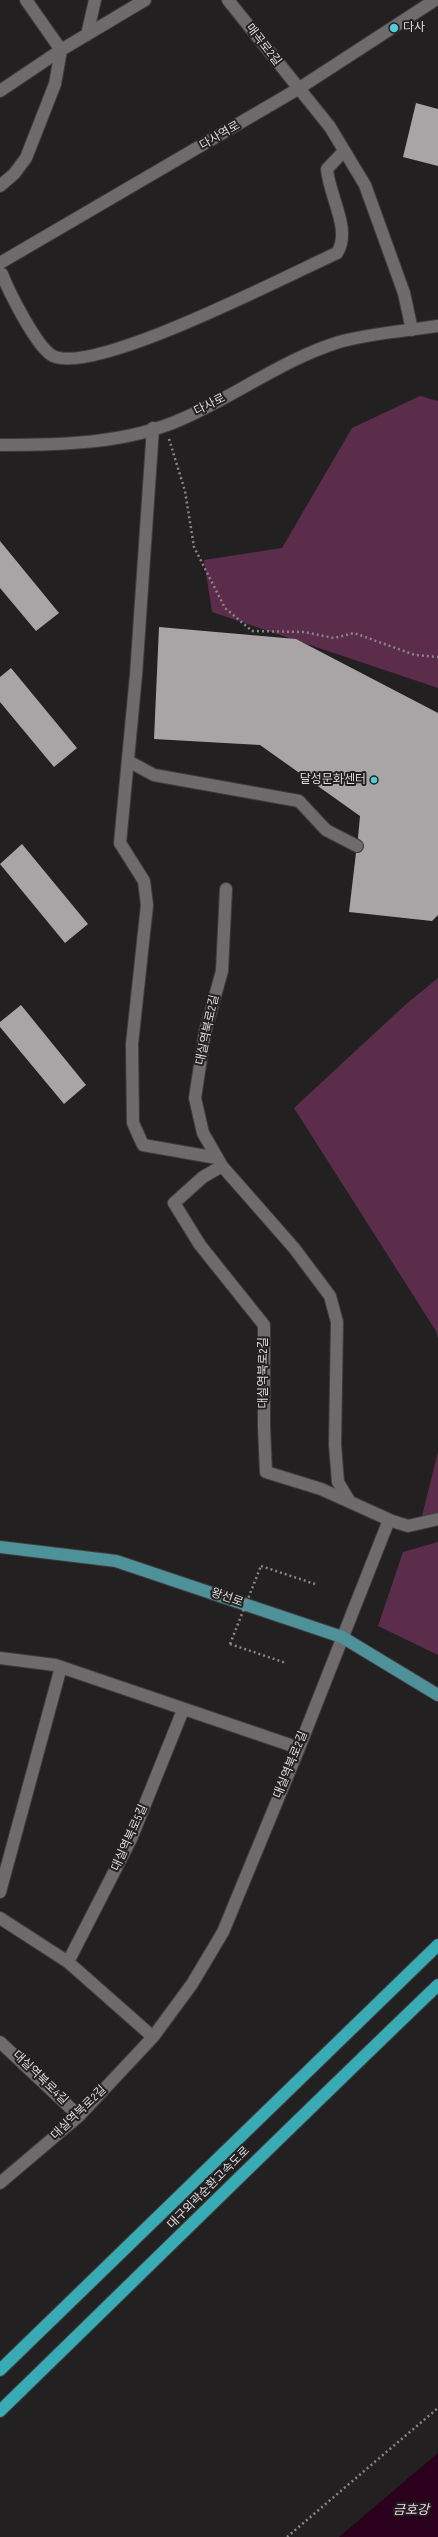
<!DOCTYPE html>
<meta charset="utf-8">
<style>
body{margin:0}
canvas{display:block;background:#232022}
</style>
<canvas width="438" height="2537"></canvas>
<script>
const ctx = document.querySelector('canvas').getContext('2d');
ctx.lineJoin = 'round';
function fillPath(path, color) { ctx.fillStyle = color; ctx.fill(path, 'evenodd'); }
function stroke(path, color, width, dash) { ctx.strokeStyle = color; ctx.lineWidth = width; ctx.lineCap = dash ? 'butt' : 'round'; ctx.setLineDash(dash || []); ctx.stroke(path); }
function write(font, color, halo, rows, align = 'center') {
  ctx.font = font + ' "Sofia Sans Condensed","Noto Sans KR",sans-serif'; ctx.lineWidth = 4; ctx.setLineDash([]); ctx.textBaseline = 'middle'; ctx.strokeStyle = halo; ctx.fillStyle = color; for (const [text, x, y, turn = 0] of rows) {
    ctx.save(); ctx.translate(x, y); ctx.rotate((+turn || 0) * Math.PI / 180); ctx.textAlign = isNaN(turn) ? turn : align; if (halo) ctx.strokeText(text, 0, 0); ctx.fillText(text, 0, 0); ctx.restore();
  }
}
const green = new Path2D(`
 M420,396L438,401V688L212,612L204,560L282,548L352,428Z
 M438,978V1339L436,1331L294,1108L404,1006Z
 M438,1452V1514L421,1520Z
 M438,1542V1655L378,1626L403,1552Z`);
const water = new Path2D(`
 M438,2453V2537H339Z`);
const building = new Path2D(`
 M416,103L438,109V166L403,157Z
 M0,541L59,613L36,631L0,588Z
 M159,627L296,639L438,713V915L432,921L349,912L356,853L361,852L364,846L358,838L360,816L260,745L154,739Z
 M11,668L77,748L54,767L0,702V677Z
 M22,844L88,924L65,943L0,864Z
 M21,1005L86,1085L64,1104L0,1027V1022Z`);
const path = new Path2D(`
 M169,439L185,491L194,547L225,608L252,631L304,632L334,638L354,633L415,655L438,657
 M261,1566L315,1584
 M230,1644L286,1663
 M287,2537L438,2408`);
const minor = new Path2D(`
 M228,0L330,127L365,185L404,293L412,330
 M87,35L95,0
 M0,91L61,50L26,0
 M0,186L14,174L26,158L55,84L61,50L145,0
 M0,263L298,89L435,0
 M2,274C9,292 37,348 53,356C95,376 290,274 337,253C352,230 329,196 327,169L344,151
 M153,428L136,675L120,843L144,881L147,905L132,1044L133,1123L143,1145L217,1158
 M0,445C60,445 126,444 182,419C235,396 284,359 339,342C371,333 406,331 438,326
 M128,761L154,775L299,801L326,830L357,846
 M226,889L222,971L205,1032L195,1098L203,1133L222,1166L294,1248L330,1296L337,1322L335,1445L338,1482L350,1502L392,1521L408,1526L438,1519
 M222,1166L203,1177L174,1203L200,1245L264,1325V1427L266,1472L321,1489L350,1502
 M0,1658L55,1665L299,1748
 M0,1892L61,1667
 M0,1918L68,1962L153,2037
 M68,1962L131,1839L183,1710
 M0,2042L79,2116
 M0,2183L79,2116L153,2037L192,1984L223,1932L299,1748L389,1520`);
const major = new Path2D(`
 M0,1547L116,1561L342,1637L438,1695`);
const highway = new Path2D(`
 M0,2370L438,1945
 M0,2411C146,2269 291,2126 438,1985`);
const pathBridge = new Path2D(`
 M230,1644L261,1566`);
const markers = [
 [394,28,5,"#52ccd6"],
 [374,780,4,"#52ccd6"]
];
const poiNames = [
 ["다사",403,28],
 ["달성문화센터",366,780,"right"]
];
const streetNames = [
 ["매곡로2길",263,45,52],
 ["다사역로",220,136,-30],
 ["다사로",210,405,-27],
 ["대실역북로2길",208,1030,-78],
 ["대실역북로2길",264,1373,-90],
 ["왕선로",227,1598,19],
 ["대실역북로2길",291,1765,-68],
 ["대실역북로5길",130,1838,-66],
 ["대실역북로4길",40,2078,44],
 ["대실역북로2길",79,2113,-44],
 ["대구외곽순환고속도로",209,2188,-45]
];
const waterNames = [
 ["금호강",411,2511]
];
fillPath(green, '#5b2d4a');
fillPath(water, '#2a001d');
fillPath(building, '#a9a5a7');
stroke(minor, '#3f3c3d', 14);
stroke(major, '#3f3c3d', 14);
stroke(highway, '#3f3c3d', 14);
stroke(path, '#888587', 2.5, [2, 3]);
stroke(minor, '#6f6b6d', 12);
stroke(major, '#4f9198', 12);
stroke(highway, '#39abb5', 12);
stroke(pathBridge, '#888587', 2.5, [2, 3]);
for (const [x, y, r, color] of markers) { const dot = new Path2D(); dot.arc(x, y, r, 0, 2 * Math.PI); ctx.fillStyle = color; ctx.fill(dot); stroke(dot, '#232022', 1.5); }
write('12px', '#dedcdd', '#232022', poiNames, 'left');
write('12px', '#dedcdd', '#232022', streetNames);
write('italic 13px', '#fad6ea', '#232022', waterNames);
</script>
